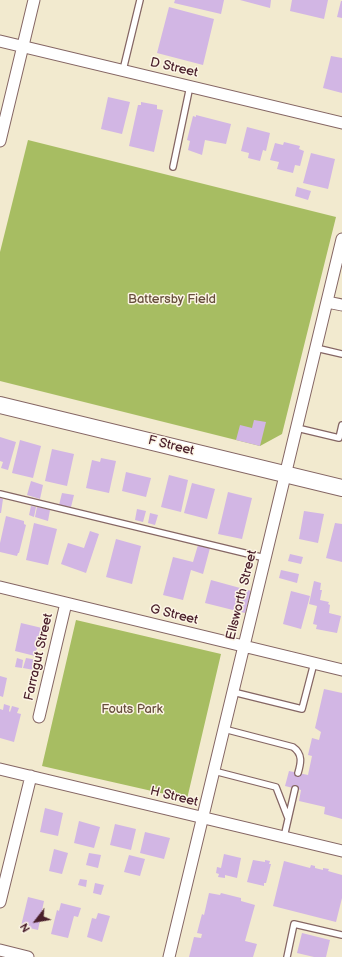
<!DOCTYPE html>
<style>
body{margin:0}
#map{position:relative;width:342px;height:957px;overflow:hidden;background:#f2eacf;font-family:"Balsamiq Sans",sans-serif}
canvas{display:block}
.north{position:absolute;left:16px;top:901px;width:40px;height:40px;-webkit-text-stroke:3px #fcf5e5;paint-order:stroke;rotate:239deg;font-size:11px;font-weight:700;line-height:16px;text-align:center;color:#4a1f2b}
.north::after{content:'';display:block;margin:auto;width:14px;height:18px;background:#4a1f2b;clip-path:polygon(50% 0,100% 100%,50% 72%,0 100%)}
</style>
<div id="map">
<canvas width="342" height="957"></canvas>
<div class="north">N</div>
</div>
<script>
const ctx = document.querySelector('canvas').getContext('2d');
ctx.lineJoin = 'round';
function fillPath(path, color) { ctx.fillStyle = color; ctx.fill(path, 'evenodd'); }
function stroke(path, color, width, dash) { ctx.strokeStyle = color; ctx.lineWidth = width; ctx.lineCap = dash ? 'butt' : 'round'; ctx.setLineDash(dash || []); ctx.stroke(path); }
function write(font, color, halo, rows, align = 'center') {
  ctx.font = font + ' "Balsamiq Sans",sans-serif'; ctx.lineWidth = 3; ctx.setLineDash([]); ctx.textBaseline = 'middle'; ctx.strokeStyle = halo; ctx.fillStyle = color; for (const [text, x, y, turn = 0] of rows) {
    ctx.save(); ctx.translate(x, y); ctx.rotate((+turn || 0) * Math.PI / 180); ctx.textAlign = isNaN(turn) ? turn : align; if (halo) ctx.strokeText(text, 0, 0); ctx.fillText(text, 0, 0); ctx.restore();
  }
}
const green = new Path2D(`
 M28,140L336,217L282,434L260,446L0,381V252Z
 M76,620L221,654L187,799L42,766Z`);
const building = new Path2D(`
 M175,0H224L221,14L174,3Z
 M240,0H271L270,8Z
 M292,0H328L324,19L290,11Z
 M341,1H342V18L337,17Z
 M169,7L214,19L203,65L157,53Z
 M331,56L342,58V93L323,88Z
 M108,97L130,102L122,134L101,129Z
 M141,102L157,105V109L163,110L154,152L129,146L138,105H141Z
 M196,115L231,124L226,144L205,140L202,155L188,150L190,141L187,140L193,116L196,117Z
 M247,127L270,133L266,151L263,150L260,161L248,158L249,153L241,151Z
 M284,142L300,146L299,149L304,151L300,166L295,165L293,173L277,169L279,162L270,160L275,143L283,145Z
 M311,153L335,159L328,189L303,183Z
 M297,187L311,191L308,200L295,196Z
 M254,420L266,422L260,446L236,440L240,425L252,428Z
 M0,437L16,442L8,470L1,468L3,462L0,461Z
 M20,440L41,446L33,478L12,473Z
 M52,449L74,454L67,486L45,481Z
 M101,458L116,461L109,493L86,488L92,460L100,462Z
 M126,472L151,478L146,497L122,491Z
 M169,475L188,480L181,512L161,507Z
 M31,481L43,485L40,499L27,495Z
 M192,483L215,489L207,519L184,513Z
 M228,492L252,498L242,539L218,534Z
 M62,493L74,495L71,507L59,505Z
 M0,498L3,499L1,513H0Z
 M31,506L36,507L34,517L29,515Z
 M37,507L50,510L48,521L35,517Z
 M137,509L146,511L143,522L135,520Z
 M304,511L324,514L318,543L299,539Z
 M150,513L158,515L155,525L148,523Z
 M6,516L24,521V524L26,525L19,553H18L17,556L0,552V543Z
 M34,523L57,529L48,565L26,560Z
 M335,523L342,524V562L326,558Z
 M90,531L99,534L86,573L61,564L68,543L84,548Z
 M116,539L141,546L132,584L106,577Z
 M198,545L210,548L203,574L191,570L183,600L163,595L173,557L193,562Z
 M290,554L303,557L301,564L288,561Z
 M281,570L299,574L297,583L279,578Z
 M211,580L251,591L245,613L205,603Z
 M314,581L321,583L320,590H322L320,600L329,602L328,604L330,605L329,613L341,616L337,633L316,629L317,625L313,624L317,606L309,604Z
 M291,591L310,596L301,629L283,624Z
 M21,623L42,628L35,656L15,651Z
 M17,658L23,660L22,668L15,667Z
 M26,658L37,660L34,670L23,668Z
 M0,676L7,678L3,697L0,696Z
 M324,689L342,693V819L324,814L325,807L299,801L301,790L285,786L289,771L308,775L312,756L308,755L312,738L319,740L321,732L315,728Z
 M4,704L10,706L9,711L10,712L12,706L19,708L17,713L21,714L14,742L0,738V709L3,710Z
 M45,808L63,813L58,836L40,832Z
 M79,821L100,827L94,848L74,843Z
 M115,824L136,829L131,850L110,845Z
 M145,832L170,838L164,859L140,853Z
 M54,849L68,853L62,874L49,871Z
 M89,853L101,855L98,868L86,865Z
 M224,854L241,858L237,878L225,875V878L218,877L219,874L216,873L217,867L221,868Z
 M129,855L145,859L140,876L124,872Z
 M253,860L265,862V860L270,861L269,864H271L266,883H264V886L247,882Z
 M284,861L310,868L311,865L315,866V868L323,870V868L329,869L328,871L342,875V898L336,922L273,906Z
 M80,879L87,880L86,887L78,885Z
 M95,883L104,885L101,895L93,893Z
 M209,893L220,895L221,893L241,898V901L255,905L245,941L257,944L253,957H189L194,937L201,938L202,934L197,933L202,914L204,915Z
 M28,897L44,901L38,930L21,926Z
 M61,903L81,908L78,917L74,916L68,938L51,934L57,910L59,911Z
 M98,913L110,916L102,942L87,937L92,918L96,919Z
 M302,933L330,940L326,957H314L297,953Z`);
const lane = new Path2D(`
 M123,70L140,0
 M173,167L190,86
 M316,348L342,354
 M297,428L339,438L342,425
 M0,494L265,558
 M233,692L302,709L314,663
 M224,729L293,747C303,754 301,763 298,773
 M214,771L276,787L288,818
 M284,837L295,789
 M287,957L294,924L342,935`);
const street = new Path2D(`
 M0,41L342,123
 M0,141L34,0
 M327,302L342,305
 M0,587L342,670
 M39,717L66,603
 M0,769L342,851
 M0,902L31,776
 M0,950L28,957
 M169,957L342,239`);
const secondary = new Path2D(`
 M0,405L342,488`);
const streetNames = [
 ["D Street",174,68,13],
 ["F Street",171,446,14],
 ["Ellsworth Street",242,595,-76],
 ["G Street",174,615,14],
 ["Farragut Street",39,657,-77],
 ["H Street",174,797,14]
];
const parkNames = [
 ["Battersby Field",172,300],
 ["Fouts Park",132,710]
];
fillPath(green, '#a7bd62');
fillPath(building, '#d2b6e4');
stroke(lane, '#856664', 8);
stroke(street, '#856664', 13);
stroke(secondary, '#856664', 18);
stroke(lane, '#fff', 5.5);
stroke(street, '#fff', 11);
stroke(secondary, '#fff', 16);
write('13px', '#4a1f2b', '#fcf5e5', streetNames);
write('13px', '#664e3c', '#fcf5e5', parkNames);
</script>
